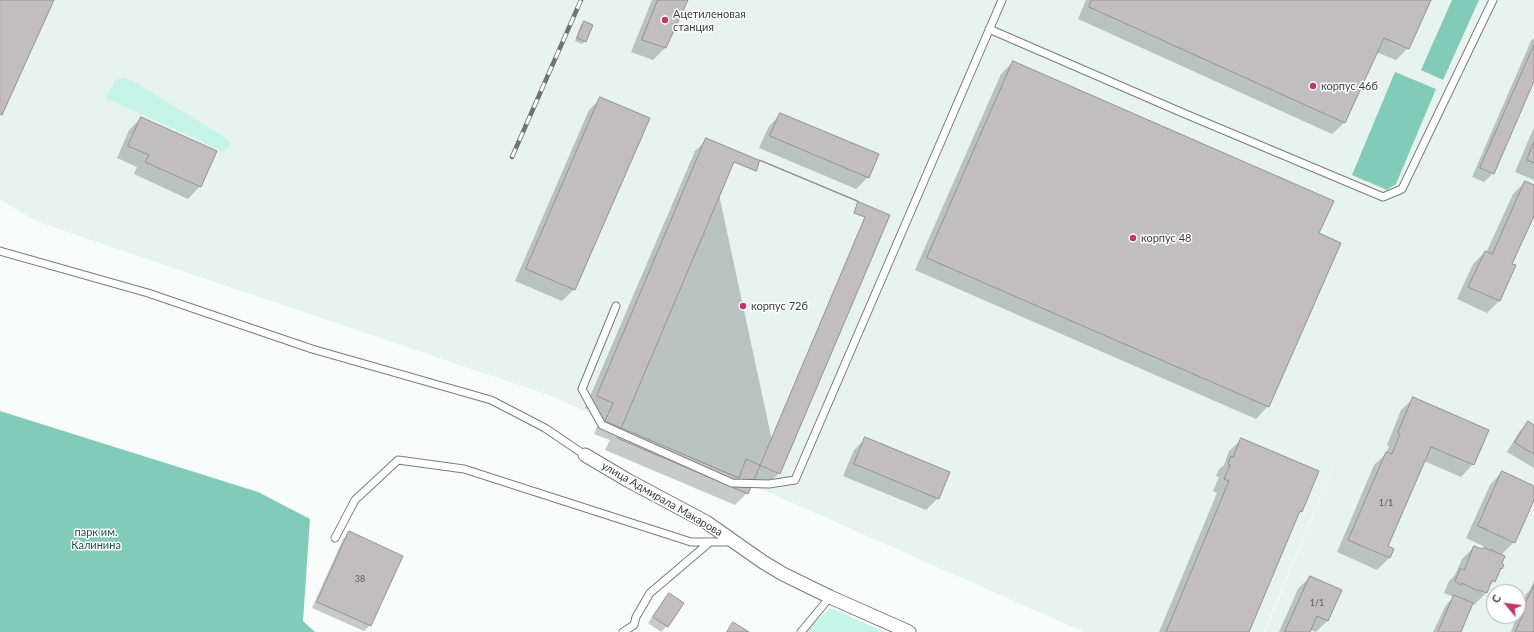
<!DOCTYPE html>
<meta charset="utf-8">
<style>
body{margin:0}
#map{position:relative;width:1534px;height:632px;overflow:hidden;background:#f8fdfb;font-family:Lato,sans-serif}
canvas{display:block}
.north{position:absolute;left:1486px;top:584px;width:40px;height:40px;box-sizing:border-box;background:#fff;border:1px solid #b0b1b1;border-radius:50%;rotate:299deg;font-size:11px;font-weight:700;line-height:16px;text-align:center;color:#3a3c3b}
.north::after{content:'';display:block;margin:auto;width:14px;height:18px;background:#c2366c;clip-path:polygon(50% 0,100% 100%,50% 72%,0 100%)}
</style>
<div id="map">
<canvas width="1534" height="632"></canvas>
<div class="north">С</div>
</div>
<script>
const ctx = document.querySelector('canvas').getContext('2d');
ctx.lineJoin = 'round';
function fillPath(path, color) { ctx.fillStyle = color; ctx.fill(path, 'evenodd'); }
function stroke(path, color, width, dash) { ctx.strokeStyle = color; ctx.lineWidth = width; ctx.lineCap = dash ? 'butt' : 'round'; ctx.setLineDash(dash || []); ctx.stroke(path); }
function write(font, color, halo, rows, align = 'center') {
  ctx.font = font + ' Lato,sans-serif'; ctx.lineWidth = 3; ctx.setLineDash([]); ctx.textBaseline = 'middle'; ctx.strokeStyle = halo; ctx.fillStyle = color; for (const [text, x, y, turn = 0] of rows) {
    ctx.save(); ctx.translate(x, y); ctx.rotate((+turn || 0) * Math.PI / 180); ctx.textAlign = isNaN(turn) ? turn : align; if (halo) ctx.strokeText(text, 0, 0); ctx.fillText(text, 0, 0); ctx.restore();
  }
}
const built = new Path2D(`
 M0,0H1534V632H1265L1351,423L1264,632H1084L551,396L38,222L0,200ZM1494,592H1518V616H1494Z`);
const green = new Path2D(`
 M124,78L133,81L226,138L230,143L228,149L224,152L106,98L115,80Z
 M829,609H834L885,632H805Z`);
const forest = new Path2D(`
 M1452,0H1479L1443,80L1421,70Z
 M1395,72L1436,89L1396,184L1387,190L1352,175Z
 M0,411L258,492L310,519L303,621L315,632H0Z`);
const shadow = new Path2D(`
 M652,0H687L665,48L653,60L631,52Z
 M1086,0H1430L1408,48L1396,60L1376,52L1345,122L1332,134L1078,19Z
 M584,23L585,41L582,44L575,41L581,25Z
 M1534,38V79L1493,173L1484,182L1472,177L1531,41Z
 M1013,62L1268,406L1256,419L915,270L1001,74Z
 M601,98L574,289L562,301L515,281L589,110Z
 M781,114L868,177L856,189L759,148L769,126Z
 M141,118L200,186L188,199L134,174L137,167L117,158L129,130Z
 M1534,127V180L1515,172Z
 M707,139L779,473L767,485L753,479L747,493L735,505L605,450L610,440L594,434L602,415L585,408L695,151Z
 M1525,182L1534,186V213L1511,264L1515,266L1499,301L1487,313L1457,299L1473,264L1485,252L1486,253L1513,194Z
 M1414,398L1488,430L1473,464L1461,477L1424,461L1387,546L1389,558L1377,570L1337,552L1374,465L1386,454L1389,446L1387,445L1401,410Z
 M1528,423L1534,426V468L1507,452L1519,432Z
 M866,438L938,498L926,510L843,476L854,450Z
 M1242,439L1301,511L1297,515L1248,632H1159L1217,493L1213,491L1219,477L1216,476L1219,469L1224,465L1229,451Z
 M1502,472L1534,487V497L1514,542L1501,555V568L1494,581L1488,587L1486,593L1474,605L1472,604L1459,632H1433L1446,605L1454,597L1444,593L1449,581L1455,575L1462,559L1474,547L1482,550L1485,547L1466,538L1490,485Z
 M349,533L370,625L364,631L312,608L343,539Z
 M1310,577L1327,621L1316,632L1310,630L1309,632H1279L1298,589Z
 M1534,581V632H1511L1515,621H1514L1516,616H1518V611L1526,594L1530,590Z
 M669,595L667,626L661,632L648,623L663,601Z`);
const building = new Path2D(`
 M0,0H54L2,115L0,114Z
 M658,0H688L666,48L642,40Z
 M1092,0H1431L1409,49L1384,38L1345,123L1089,7Z
 M584,21L593,25L586,42L577,38Z
 M1534,45V81L1494,174L1480,168Z
 M1013,61L1334,201L1319,233L1341,243L1269,407L927,258Z
 M600,97L650,118L575,290L526,269Z
 M780,113L879,154L869,178L770,136Z
 M141,117L217,151L201,187L145,162L149,155L128,146Z
 M706,138L890,215L780,474L746,459L739,478L605,421L613,403L597,396Z
 M1534,142V163L1527,160Z
 M760,160L858,201L854,213L865,217L748,494L617,438L734,162L756,171Z
 M1525,181L1534,185V216L1512,264L1516,265L1500,301L1468,287L1485,251L1492,254Z
 M1413,397L1489,430L1474,465L1431,447L1388,546L1394,549L1390,558L1348,540L1386,452L1392,454L1400,434L1398,433Z
 M1528,421L1534,425V454L1515,443Z
 M865,437L950,472L939,499L854,464Z
 M1241,438L1319,471L1302,512L1300,511L1249,632H1166L1229,481L1224,479L1230,465L1228,464L1231,456L1233,457Z
 M1502,471L1534,486V500L1515,543L1478,526Z
 M349,531L403,556L371,626L317,602Z
 M1474,546L1482,549L1484,547L1491,551L1492,549L1493,551L1505,556L1502,563L1504,565L1502,569L1501,568L1495,582L1492,580L1487,593L1479,590L1478,591L1462,583L1461,585L1455,581L1460,569L1459,568L1464,570Z
 M1310,576L1342,590L1328,621L1317,616L1310,632H1285Z
 M1534,585V632H1515L1524,612L1522,611Z
 M669,593L684,603L668,627L653,617Z
 M1454,595L1473,603L1461,632H1438Z
 M733,622L749,632H727Z`);
const lane = new Path2D(`
 M989,29L1183,113L1383,197L1402,189L1493,0
 M0,251L148,293L312,349L491,400L545,428L585,455
 M616,306L582,389L602,425L732,483L769,484L795,480L1002,0
 M335,538L355,500L398,460L464,469L691,542H732
 M623,632L634,625L636,617L650,593L710,542
 M801,632L830,597`);
const street = new Path2D(`
 M585,455L629,481L706,522L763,562L783,574L830,597L909,632`);
const rail = new Path2D(`
 M512,157L581,0`);
const markers = [
 [665,20,4,"#c2366c"],
 [1313,86,4,"#c2366c"],
 [1133,238,4,"#c2366c"],
 [743,306,4,"#c2366c"]
];
const numberNames = [
 ["1/1",1386,503],
 ["38",360,579],
 ["1/1",1317,603]
];
const poiNames = [
 ["Ацетиленовая",673,14],
 ["станция",673,27],
 ["корпус 46б",1321,86],
 ["корпус 48",1141,238],
 ["корпус 72б",751,306]
];
const streetNames = [
 ["улица Адмирала Макарова",662,499,30]
];
const parkNames = [
 ["парк им.",96,532],
 ["Калинина",96,545]
];
fillPath(built, '#e6f3ee');
fillPath(green, '#c6f5e7');
fillPath(forest, '#82cbb8');
fillPath(shadow, '#0003');
fillPath(building, '#c2bdbe');
stroke(building, '#979293', 1);
stroke(lane, '#787c7b', 9);
stroke(street, '#787c7b', 15);
stroke(lane, '#fff', 7);
stroke(street, '#fff', 13);
stroke(rail, '#707372', 4.5);
stroke(rail, '#fff', 3, [9]);
for (const [x, y, r, color] of markers) { const dot = new Path2D(); dot.arc(x, y, r, 0, 2 * Math.PI); ctx.fillStyle = color; ctx.fill(dot); stroke(dot, '#fff', 1.5); }
write('9px', '#5c5c5c', null, numberNames);
write('11px', '#3a3c3b', '#fff', poiNames, 'left');
write('11px', '#3a3c3b', '#fff', streetNames);
write('11px', '#195649', '#fff', parkNames);
</script>
